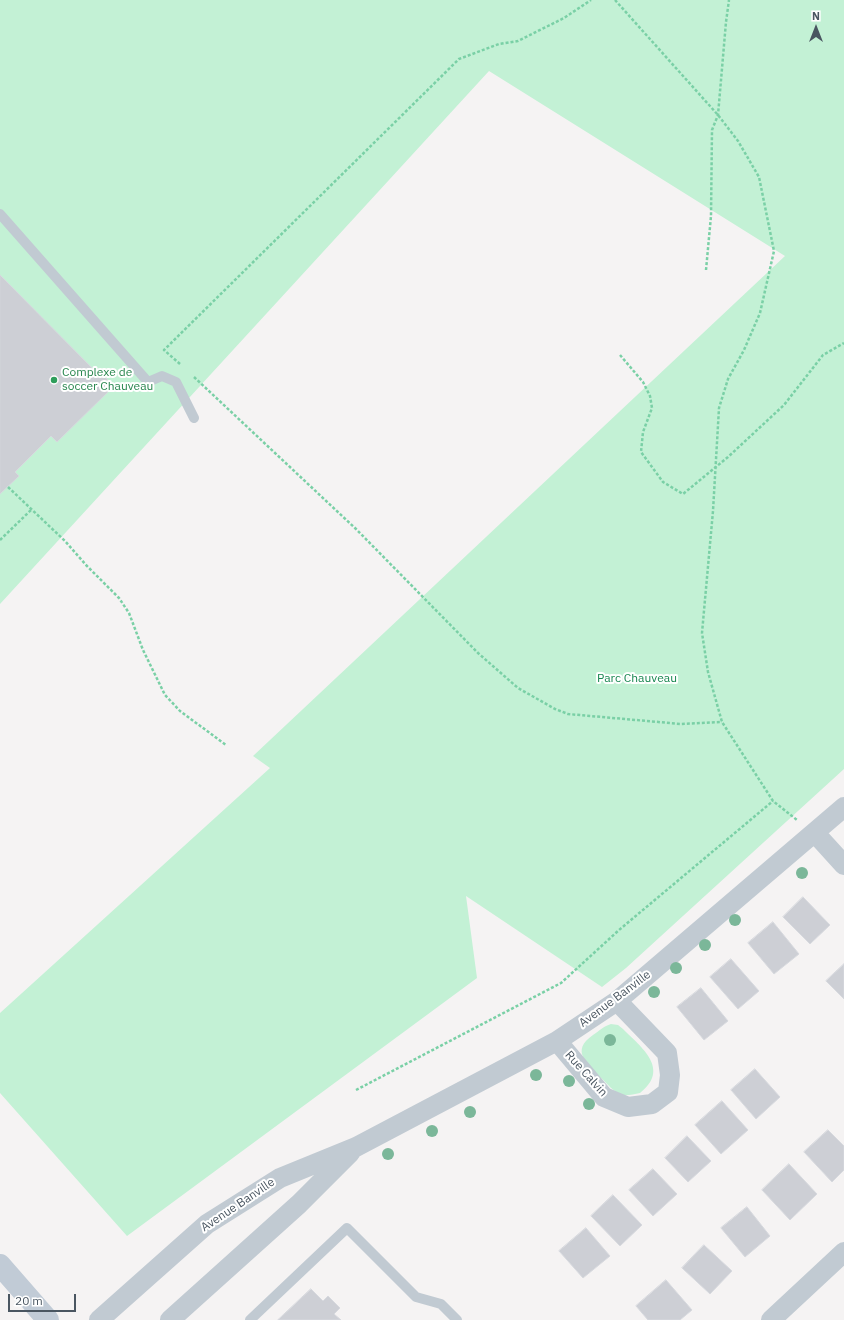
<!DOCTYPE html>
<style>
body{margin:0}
#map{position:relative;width:844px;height:1320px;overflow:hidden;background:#f5f3f3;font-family:"IBM Plex Sans",sans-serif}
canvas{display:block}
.north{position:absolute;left:796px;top:8px;width:40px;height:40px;-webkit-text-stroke:3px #fff;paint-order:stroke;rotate:0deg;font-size:11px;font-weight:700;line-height:16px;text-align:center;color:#4a5661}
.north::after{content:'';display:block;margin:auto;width:14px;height:18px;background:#4a5661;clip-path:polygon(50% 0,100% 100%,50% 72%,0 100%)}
.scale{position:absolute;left:8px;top:1294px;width:68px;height:18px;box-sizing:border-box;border:2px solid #4a5661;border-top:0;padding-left:5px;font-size:12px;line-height:14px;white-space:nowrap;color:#4a5661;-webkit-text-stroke:3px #fff;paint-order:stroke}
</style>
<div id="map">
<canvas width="844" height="1320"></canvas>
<div class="north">N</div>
<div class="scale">20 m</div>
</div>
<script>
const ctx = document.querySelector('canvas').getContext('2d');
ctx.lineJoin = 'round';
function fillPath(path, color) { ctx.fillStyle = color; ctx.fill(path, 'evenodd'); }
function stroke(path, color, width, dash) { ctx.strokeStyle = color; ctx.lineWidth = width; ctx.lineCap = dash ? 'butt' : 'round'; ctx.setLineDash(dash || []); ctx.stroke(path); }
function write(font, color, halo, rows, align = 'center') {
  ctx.font = font + ' "IBM Plex Sans",sans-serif'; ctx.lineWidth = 4; ctx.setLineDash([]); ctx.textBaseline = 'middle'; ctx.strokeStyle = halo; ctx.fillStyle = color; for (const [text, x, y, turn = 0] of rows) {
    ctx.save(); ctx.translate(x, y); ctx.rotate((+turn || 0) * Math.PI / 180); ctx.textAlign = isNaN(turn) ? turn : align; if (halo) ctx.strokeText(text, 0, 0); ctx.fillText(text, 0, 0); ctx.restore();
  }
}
const green = new Path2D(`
 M0,0H844V769L626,968L602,987L466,896L477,978L127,1236L0,1093V1013L270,768L253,756L785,256L489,71L0,604Z
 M611,1024L618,1025L623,1029C641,1047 671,1069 640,1093C634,1094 628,1096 622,1095C613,1092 607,1083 600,1077C587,1063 570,1051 593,1035C599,1031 604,1026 611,1024Z`);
const building = new Path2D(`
 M0,275L97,373L99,371L114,386L57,442L51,436L15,472L19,476L0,494Z
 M803,897L830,925L810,944L783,917Z
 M773,922L799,954L774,974L748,943Z
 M731,959L759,991L738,1009L710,977Z
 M844,964V999L826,981Z
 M701,988L728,1021L704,1040L677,1007Z
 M755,1069L780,1097L756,1119L731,1090Z
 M722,1101L748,1130L721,1154L695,1125Z
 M828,1130L844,1146V1170L832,1182L804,1152Z
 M687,1136L711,1161L688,1182L665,1158Z
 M789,1164L817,1194L790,1220L762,1190Z
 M653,1169L677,1194L653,1216L629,1190Z
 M613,1195L642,1225L620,1246L591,1216Z
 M747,1207L770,1236L745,1257L721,1228Z
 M586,1228L610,1256L583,1278L559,1251Z
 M704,1245L732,1271L710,1294L682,1268Z
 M666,1280L692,1310L680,1320H648L636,1306Z
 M311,1289L323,1301L328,1296L340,1308L334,1314L341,1320H278Z`);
const path = new Path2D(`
 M615,0L718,115L738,141L759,177L774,251L760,313L744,350L728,379L719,408L713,511L702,633L708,672L722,722L773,801L797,820
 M706,270L711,216L712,130L718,115L726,22L729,0
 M620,355L643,382L650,396L652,408L643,432L641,452L663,482L683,494L728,457L784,405L823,355L844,343
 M180,364L164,350L459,59L499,44L518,41L564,18L591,0
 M194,377L356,529L478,653L518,688L555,709L568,714L681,724L722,722
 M8,487L65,541L86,565L119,598L129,613L143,650L165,695L180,711L226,745
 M0,540L31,510
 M356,1090L561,983L619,930L773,801`);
const service = new Path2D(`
 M0,214L148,382L162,376L176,382L194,418
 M250,1320L347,1228L416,1297L441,1304L457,1320`);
const minor = new Path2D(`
 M815,833L844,865
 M557,1041L604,1097L628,1107L652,1104L668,1092L670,1075L667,1053L617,1001
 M99,1320L207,1224L280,1178L356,1147L557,1041L617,1001L844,807
 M170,1320L299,1204L350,1153
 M771,1320L844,1252`);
const secondary = new Path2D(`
 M0,1265L48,1320`);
const trees = [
 [802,873],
 [735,920],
 [705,945],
 [676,968],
 [654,992],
 [610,1040],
 [536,1075],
 [569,1081],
 [589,1104],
 [470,1112],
 [432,1131],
 [388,1154]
];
const markers = [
 [54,380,4,"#2e9e5b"]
];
const leisureNames = [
 ["Complexe de",62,373],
 ["soccer Chauveau",62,387]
];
const parkNames = [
 ["Parc Chauveau",637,679]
];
const streetNames = [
 ["Avenue Banville",615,999,-37],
 ["Rue Calvin",586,1074,48],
 ["Avenue Banville",238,1205,-34]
];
fillPath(green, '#c3f1d5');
fillPath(building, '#cdcfd5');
stroke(building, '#d7d9de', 1);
stroke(path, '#7ad0a6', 2.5, [3, 2]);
stroke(service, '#c1cad2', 10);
stroke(minor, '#c1cad2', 20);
stroke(secondary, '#c1cbd6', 22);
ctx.fillStyle = '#7bb799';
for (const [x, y] of trees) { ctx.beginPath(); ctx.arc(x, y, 6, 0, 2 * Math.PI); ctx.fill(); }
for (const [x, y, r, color] of markers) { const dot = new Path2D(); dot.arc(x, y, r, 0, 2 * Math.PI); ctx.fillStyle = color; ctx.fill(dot); stroke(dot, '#fff', 1.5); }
write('12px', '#27864d', '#fff', leisureNames, 'left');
write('12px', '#17864f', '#fff', parkNames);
write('12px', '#4a5661', '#fff', streetNames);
</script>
